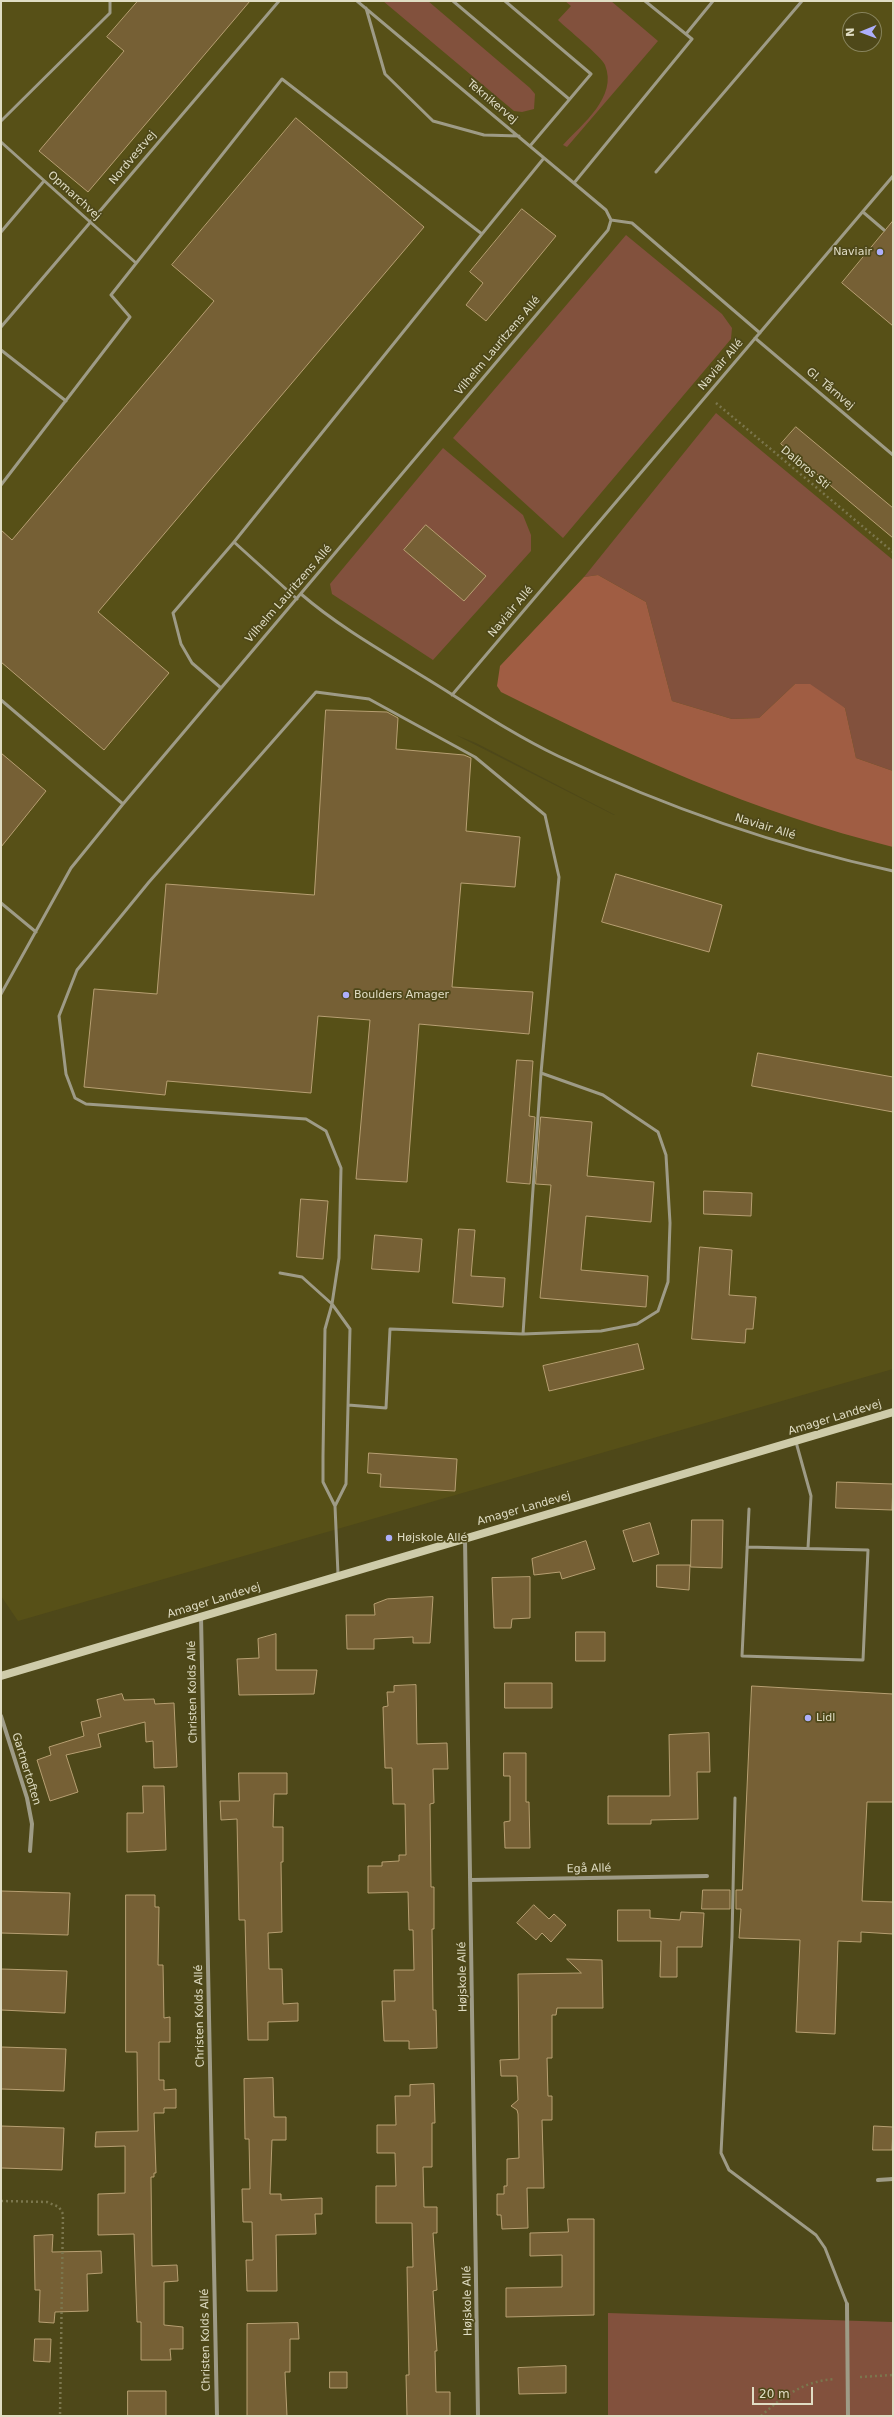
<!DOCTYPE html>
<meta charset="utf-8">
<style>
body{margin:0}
#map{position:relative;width:894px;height:2417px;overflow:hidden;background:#4e4819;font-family:"DejaVu Sans",sans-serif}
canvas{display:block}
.frame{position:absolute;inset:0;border:2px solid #e0ddc4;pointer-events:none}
.north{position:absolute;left:842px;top:12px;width:40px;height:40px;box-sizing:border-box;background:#4e4819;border:1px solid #88845d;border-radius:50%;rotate:269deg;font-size:11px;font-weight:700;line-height:16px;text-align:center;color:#e0ddc4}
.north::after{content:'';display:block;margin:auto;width:14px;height:18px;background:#adaffb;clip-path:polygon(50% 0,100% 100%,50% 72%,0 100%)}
.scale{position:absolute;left:752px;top:2387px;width:61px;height:18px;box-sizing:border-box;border:2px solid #e0ddc4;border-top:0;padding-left:5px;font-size:12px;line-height:14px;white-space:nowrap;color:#e0ddc4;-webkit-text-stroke:3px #4e4819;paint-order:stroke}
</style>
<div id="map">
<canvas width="894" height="2417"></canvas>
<div class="frame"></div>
<div class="north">N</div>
<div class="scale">20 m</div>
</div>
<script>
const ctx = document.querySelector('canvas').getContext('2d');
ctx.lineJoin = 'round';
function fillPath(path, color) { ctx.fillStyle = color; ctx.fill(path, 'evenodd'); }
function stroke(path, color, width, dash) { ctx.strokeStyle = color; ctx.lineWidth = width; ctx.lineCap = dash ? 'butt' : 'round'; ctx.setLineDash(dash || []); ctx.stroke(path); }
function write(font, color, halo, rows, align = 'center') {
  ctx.font = font + ' "DejaVu Sans",sans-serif'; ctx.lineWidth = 3.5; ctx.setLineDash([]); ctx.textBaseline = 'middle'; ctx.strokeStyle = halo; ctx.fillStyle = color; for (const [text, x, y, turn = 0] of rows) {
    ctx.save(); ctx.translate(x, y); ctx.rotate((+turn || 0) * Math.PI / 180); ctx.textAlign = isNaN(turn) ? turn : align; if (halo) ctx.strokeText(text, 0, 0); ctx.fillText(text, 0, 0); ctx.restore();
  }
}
const built = new Path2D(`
 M1,1H893V1369L18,1621L1,1596ZM850,20H874V44H850ZM456,735L476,743L615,815H614Z`);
const green = new Path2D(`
 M383,1H428L530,88L535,94L534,109L522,112L514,111Z
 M565,1H611L658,41L567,147L563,145C582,124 618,97 605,65C602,57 566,28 558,20L571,6Z
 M626,235L722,314L732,328L731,339L563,538L453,438Z
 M716,413L893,560V771L856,758L845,708L795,684L759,718L732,719L672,701L646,602L598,575L584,577Z
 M443,448L523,515L531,535V551L433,660L332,594L330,584Z
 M608,2313L893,2322V2416H608Z`);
const forest = new Path2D(`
 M598,575L646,602L672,701L732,719L759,718L795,684H810L845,708L856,758L893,771V847C756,813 627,755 501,692L497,686L500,666L584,577Z`);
const building = new Path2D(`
 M138,1H250L88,192L39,151L124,51L107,37Z
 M296,118L424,227L98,612L169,673L104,750L1,662V530L12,540L214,301L172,265Z
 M522,209L556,236L486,321L466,305L483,283L470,272Z
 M893,221V326L842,283Z
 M796,427L893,508V538L781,444Z
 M426,525L486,576L464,601L404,550Z
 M326,710L387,712L398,718L396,749L464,755L471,758L466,831L520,837L515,887L461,883L452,987L533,992L529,1034L419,1024L407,1182L356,1179L370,1020L318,1016L311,1093L167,1081L165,1095L84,1087L94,989L157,994L166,884L314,895Z
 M1,753L46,791L1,847Z
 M616,874L722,905L709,952L602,922Z
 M758,1053L893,1077V1112L752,1086Z
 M517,1060L533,1061L529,1116L535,1117L530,1184L507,1182Z
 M541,1117L592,1122L587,1176L654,1182L651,1222L586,1216L581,1270L648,1276L646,1307L540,1298L551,1185L536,1184Z
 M704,1191L752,1193L751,1216L704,1214Z
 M301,1199L328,1201L323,1259L297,1257Z
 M459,1229L475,1230L471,1276L505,1278L503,1307L453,1303Z
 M375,1235L422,1239L419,1272L372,1269Z
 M700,1247L732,1250L729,1295L756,1297L753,1329H746L745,1343L692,1339Z
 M638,1344L644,1369L549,1391L543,1366Z
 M369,1453L457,1459L455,1491L380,1487L381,1474L368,1473Z
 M837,1482L893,1484L892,1510L836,1508Z
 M692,1520H723L722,1568L691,1567Z
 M650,1523L659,1554L633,1562L623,1531Z
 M586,1541L595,1569L562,1579L560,1572L534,1575L532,1559Z
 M657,1565H690L689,1590L657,1587Z
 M530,1577V1618L512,1619L511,1628H494L492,1578Z
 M433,1597L430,1643H413V1637L374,1639V1649H347L346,1615H375L374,1604L387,1599Z
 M576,1632H605V1661H576Z
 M276,1634V1670H317L314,1694L239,1695L237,1659L259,1658L258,1639Z
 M505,1683H552V1708H505Z
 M416,1685L417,1744L447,1743L448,1769H433L434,1803L430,1804L431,1887H434V1929H432L433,2010H436L437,2048L409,2049V2041H384L382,2001H395L394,1970H414L413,1930H409L408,1892L368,1893V1866H382V1862L399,1861V1855H406L405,1804H393L392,1768H385L383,1707L388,1706L387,1692H394V1686Z
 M752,1686L893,1694V1802H867L862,1901L893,1902V1934L861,1932V1942L838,1941L835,2034L796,2032L800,1940L739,1938L741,1909H736V1890H742Z
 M122,1694L124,1700L154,1699L155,1704L174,1703L177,1767L154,1768L153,1741L146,1742L145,1722L98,1734L101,1747L66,1755L78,1792L50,1801L37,1760L51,1755L49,1747L84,1736L81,1722L101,1717L97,1700Z
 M709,1733L710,1772H697L698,1819L651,1820V1824H608V1796H670L669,1735Z
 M504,1753H526V1802H529L530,1848H505L504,1822L510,1821V1776H504Z
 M239,1773H287V1794H274L273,1827H283V1862H281L282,1932L268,1933L269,1969H282L283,2004L298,2003V2021L268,2022V2040H248L245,1920H239L237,1819L221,1820L220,1801H239Z
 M143,1786H164L166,1850L127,1852V1813H143Z
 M703,1890H730V1909H702Z
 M1,1891L70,1893L68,1935L1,1933Z
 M126,1895H155V1907H159L158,1965H163L164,2018L170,2017V2042H159V2080H164V2090L176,2089V2108H164V2113H154L156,2173H154V2177H151L152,2266L177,2265L178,2281L164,2282V2325L183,2327V2349H170L171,2360H141V2322H137L134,2234L98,2235V2194L125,2193V2146L95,2147L96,2132L138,2131L137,2052H126Z
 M534,1905L549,1919L554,1914L566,1925L551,1942L542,1933L536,1940L517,1923Z
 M618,1910H650V1918L680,1920L681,1912L704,1913L702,1947H677V1977H660L661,1941H618Z
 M567,1959L602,1960L603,2008H557L556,2015H552V2058H547L548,2096H552V2120H542L544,2188H527L528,2228L502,2229L501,2215H497V2194H504V2186H507V2159L519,2158L518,2114L517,2110L511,2106L518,2100L517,2076H501L500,2060L519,2059L518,1974L581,1973Z
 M1,1969L67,1971L65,2013L1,2010Z
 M1,2047L66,2049L64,2091L1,2089Z
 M273,2078L274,2117H286V2140H272L270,2194H281V2200L322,2198V2214H315L316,2234L276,2235L277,2291H247L246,2260H253L252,2222H243L242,2189H250L249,2139H245L244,2079Z
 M434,2084L435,2123H432V2167H423L424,2207H437V2233H433L437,2290L433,2291L437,2351H435L436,2392H450V2416H407L406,2375H409L407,2267H413L412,2223H376V2186H396L395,2153H377V2125H396L395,2096H410V2085Z
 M1,2126L64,2128L62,2170L1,2168Z
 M874,2126L893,2127L892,2150H873Z
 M568,2219H594V2315L506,2317V2288L562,2287V2255L530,2256V2233L568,2232Z
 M53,2235L52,2252L101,2251L102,2273L87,2274L88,2311L55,2312L54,2323L39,2322L40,2290H35L34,2236Z
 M298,2323L299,2339H290V2372H285L287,2416H247V2324Z
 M35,2339H51L50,2362L34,2361Z
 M566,2366V2393L519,2394L518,2368Z
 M330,2372H347V2388H330Z
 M128,2391H166V2416H128Z`);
const path = new Path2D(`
 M716,403L893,552
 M1,2201L47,2202L59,2207L63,2214L60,2416
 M860,2377L893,2375
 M761,2416C783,2396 804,2381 835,2379`);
const lane = new Path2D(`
 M357,1L606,210L611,220
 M453,1L569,99
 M505,1L591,74L530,146
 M366,8L385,74L433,121L484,135L519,136
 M686,34L713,1
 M1,121L110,13V1
 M1,142L136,263
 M656,172L802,1
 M574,183L692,39L645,1
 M863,212L884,230
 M611,220L632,223L760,333
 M1,232L44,181
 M482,234L544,158
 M1,327L279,1
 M755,338L893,455
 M1,350L66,401
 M1,485L130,317L111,295L282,79L482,234L234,542L297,599
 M301,594C338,626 382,651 424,677C468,704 512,734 558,756C665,807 778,846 893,871
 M221,688L192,663L181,644L173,613L234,542
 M452,695L893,176
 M1,700L123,804
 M1,903L36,932
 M1,994L71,868L123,804L608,230L611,220
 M280,1273L302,1277L332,1304L350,1329L346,1484L335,1506L323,1482V1456L325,1329L332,1304L339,1258L341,1168L326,1131L306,1119L86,1104L75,1098L66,1074L59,1016L77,970L149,882L316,692L369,699L475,757L545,815L559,877L541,1073L523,1334L601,1331L637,1324L658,1311L668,1282L670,1223L666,1155L658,1132L603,1095L541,1073
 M348,1405L386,1408L390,1329L523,1334
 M796,1442L811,1496L808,1548
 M335,1506L338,1574
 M747,1547L868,1550L863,1660L742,1656L749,1509
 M735,1798L732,1937L721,2153L729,2170L816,2235L825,2248L847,2304`);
const street = new Path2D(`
 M465,1538L478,2416
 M201,1617L217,2416
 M1,1716L27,1798L32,1824L30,1851
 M471,1880L707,1876
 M878,2180L893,2179
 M847,2304L848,2416`);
const secondary = new Path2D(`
 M1,1676L893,1412`);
const markers = [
 [880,252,4,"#adaffb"],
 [346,995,4,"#adaffb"],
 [389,1538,4,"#adaffb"],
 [808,1718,4,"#adaffb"]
];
const streetNames = [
 ["Teknikervej",492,102,40],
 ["Nordvestvej",133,158,-50],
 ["Opmarchvej",74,196,42],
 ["Vilhelm Lauritzens Allé",498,346,-50],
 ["Naviair Allé",721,365,-50],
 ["Gl. Tårnvej",830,389,40],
 ["Dalbros Sti",805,468,40],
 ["Vilhelm Lauritzens Allé",289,594,-49],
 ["Naviair Allé",511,612,-50],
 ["Naviair Allé",765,827,17],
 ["Amager Landevej",835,1418,-17],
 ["Amager Landevej",524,1509,-16],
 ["Amager Landevej",214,1601,-17],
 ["Christen Kolds Allé",193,1692,-91],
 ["Gartnertoften",26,1769,73],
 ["Egå Allé",589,1869,-1],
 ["Højskole Allé",463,1977,-91],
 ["Christen Kolds Allé",200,2016,-91],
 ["Højskole Allé",468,2301,-91],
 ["Christen Kolds Allé",206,2340,-91]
];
const poiNames = [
 ["Naviair",872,252,"right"],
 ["Boulders Amager",354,995],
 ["Højskole Allé",397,1538],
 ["Lidl",816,1718]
];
fillPath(built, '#575017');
fillPath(green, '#82513d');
fillPath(forest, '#a05d43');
fillPath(building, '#766035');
stroke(building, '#b79f72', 1);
stroke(path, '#7b764d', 2.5, [2, 3]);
stroke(lane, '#9e9b86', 3);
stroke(street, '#9e9b86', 4);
stroke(secondary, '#cecba9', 8);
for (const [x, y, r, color] of markers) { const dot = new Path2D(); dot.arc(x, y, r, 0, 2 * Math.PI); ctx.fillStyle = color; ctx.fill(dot); stroke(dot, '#4e4819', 1.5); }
write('11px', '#e0ddc4', '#4e4819', streetNames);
write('11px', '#e0ddc4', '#4e4819', poiNames, 'left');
</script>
